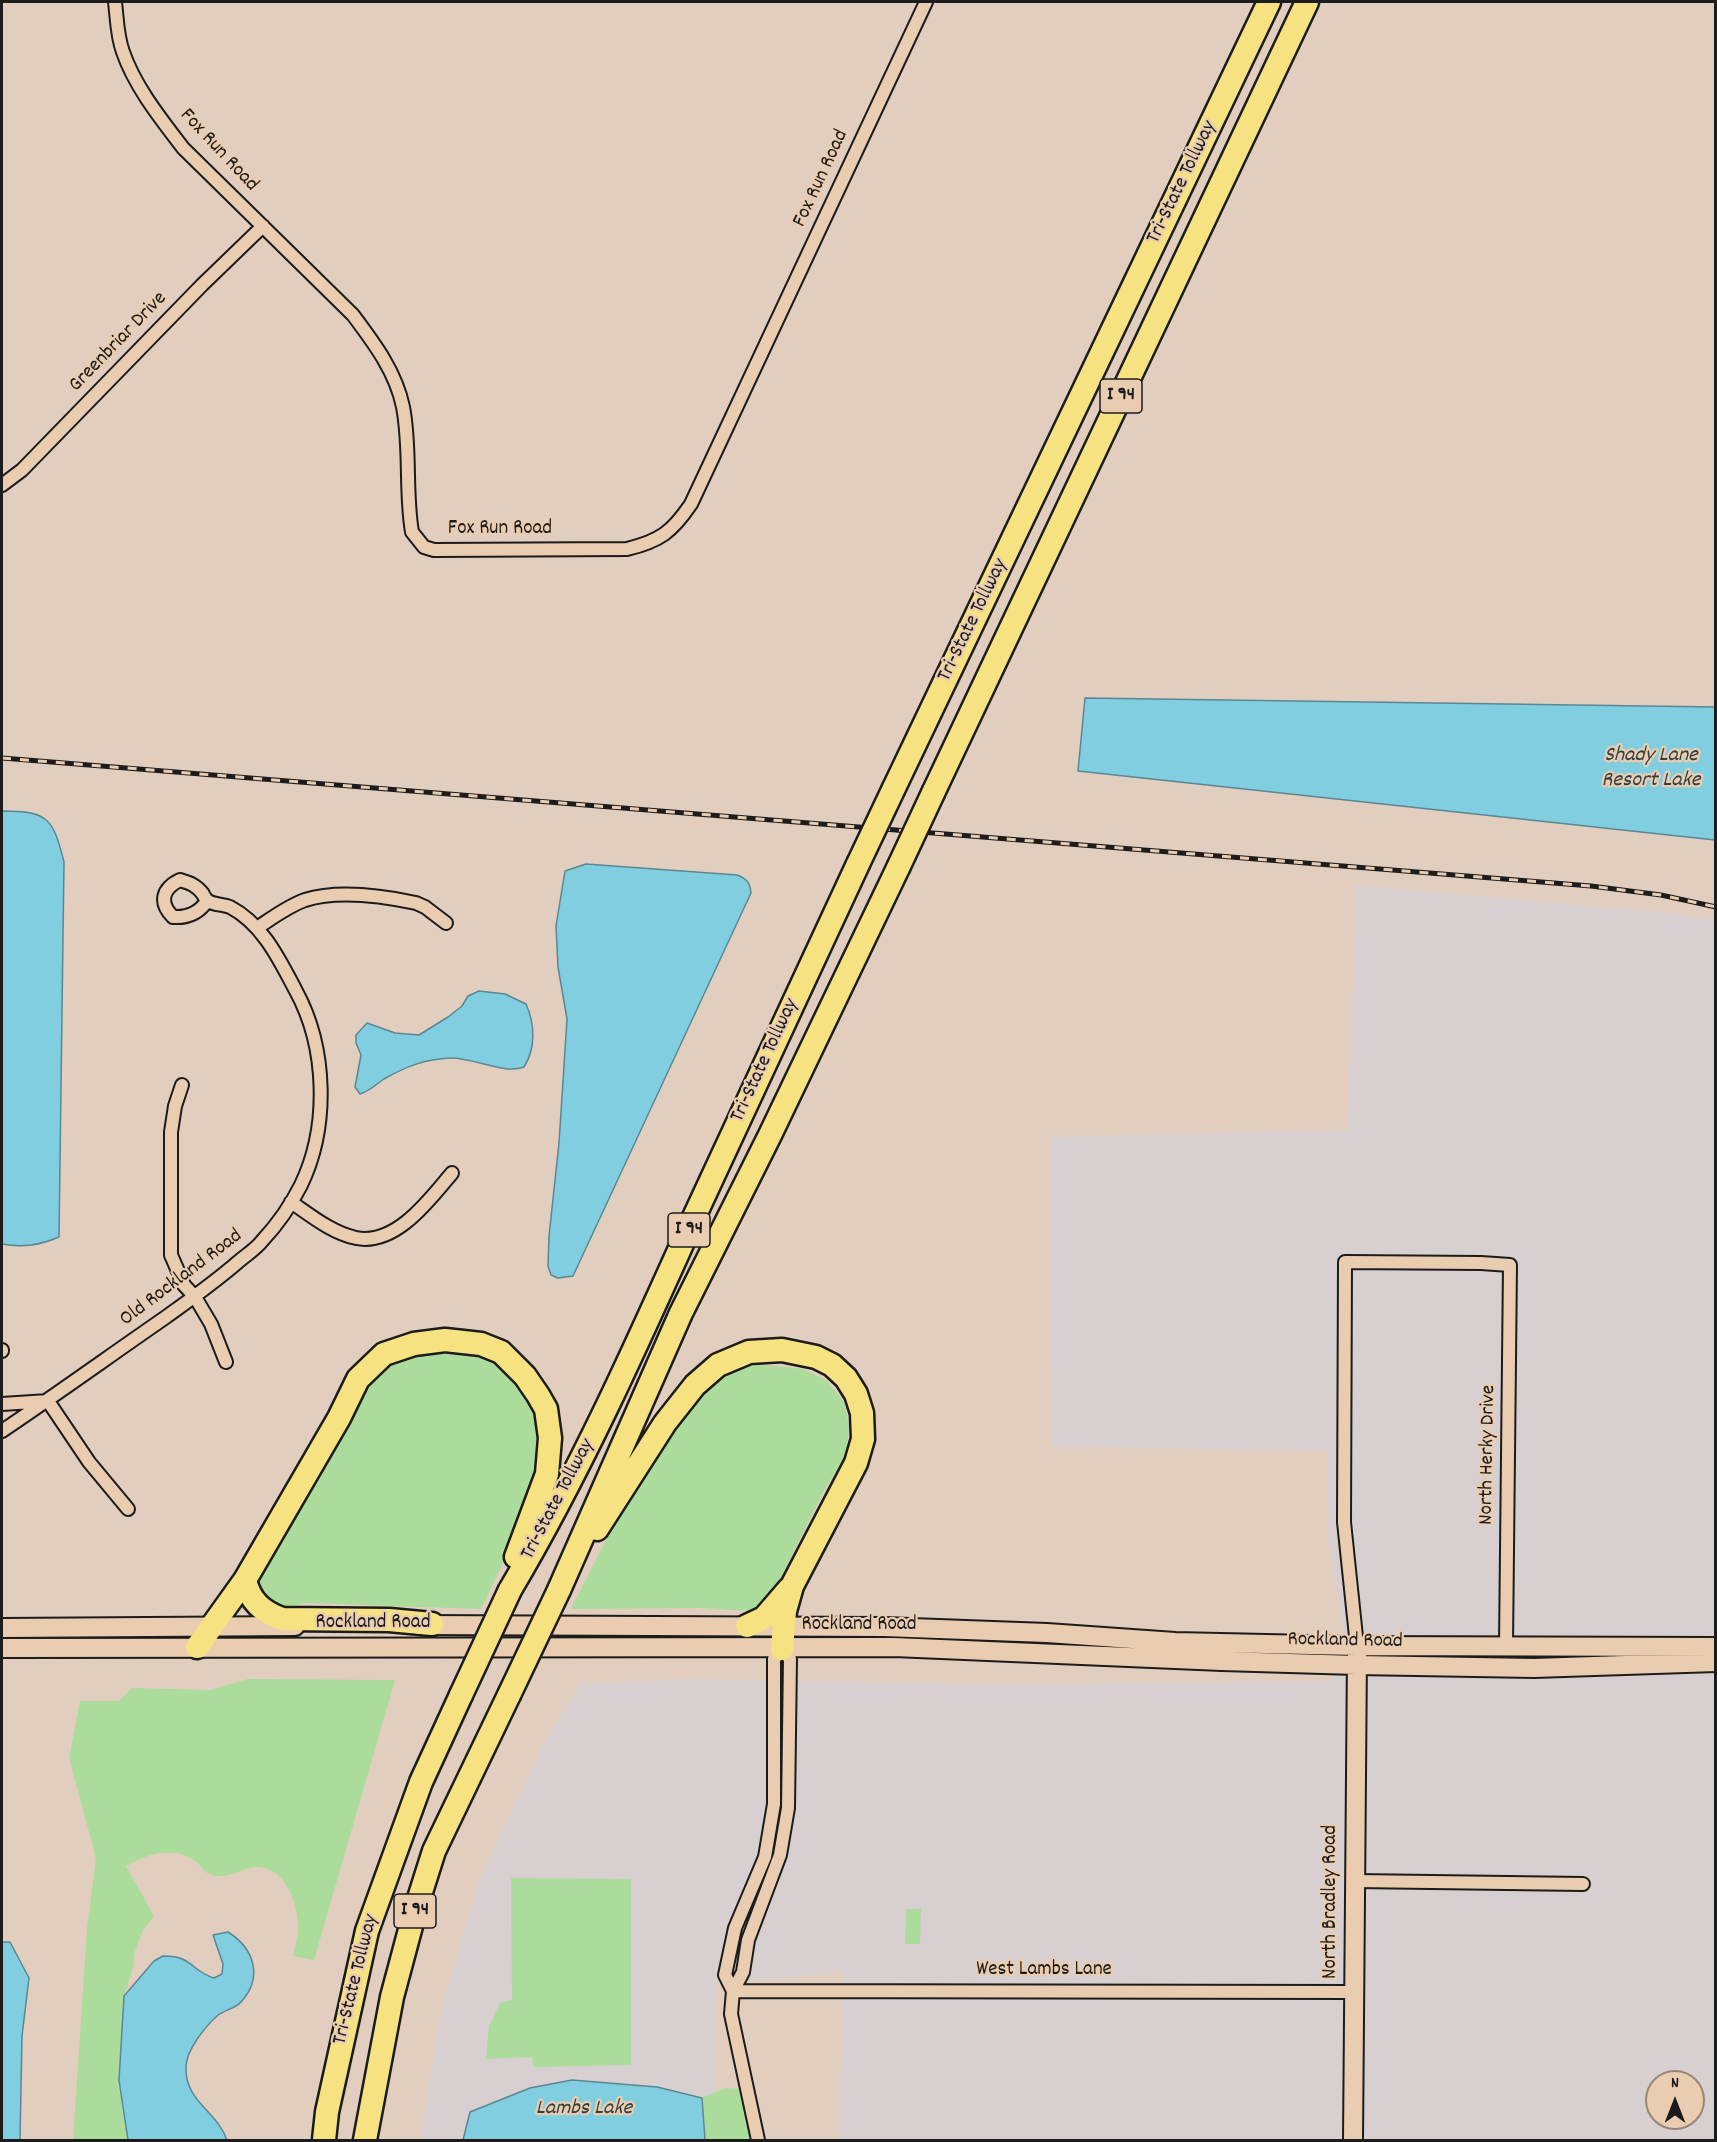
<!DOCTYPE html>
<style>
body{margin:0}
#map{position:relative;width:1717px;height:2142px;overflow:hidden;background:#e1cebf;font-family:Dekko,sans-serif}
canvas{display:block}
.frame{position:absolute;inset:0;border:3px solid #1c1c1c;pointer-events:none}
.north{position:absolute;left:1645px;top:2070px;width:60px;height:60px;box-sizing:border-box;background:#eacdb1;border:2px solid #988675;border-radius:50%;rotate:0deg;font-size:16px;font-weight:700;line-height:24px;text-align:center;color:#1c1c1c}
.north::after{content:'';display:block;margin:auto;width:21px;height:27px;background:#1c1c1c;clip-path:polygon(50% 0,100% 100%,50% 72%,0 100%)}
</style>
<div id="map">
<canvas width="1717" height="2142"></canvas>
<div class="frame"></div>
<div class="north">N</div>
</div>
<script>
const ctx = document.querySelector('canvas').getContext('2d');
ctx.lineJoin = 'round';
function fillPath(path, color) { ctx.fillStyle = color; ctx.fill(path, 'evenodd'); }
function stroke(path, color, width, dash) { ctx.strokeStyle = color; ctx.lineWidth = width; ctx.lineCap = dash ? 'butt' : 'round'; ctx.setLineDash(dash || []); ctx.stroke(path); }
function write(font, color, halo, rows, align = 'center') {
  ctx.font = font + ' Dekko,sans-serif'; ctx.lineWidth = 4.5; ctx.setLineDash([]); ctx.textBaseline = 'middle'; ctx.strokeStyle = halo; ctx.fillStyle = color; for (const [text, x, y, turn = 0] of rows) {
    ctx.save(); ctx.translate(x, y); ctx.rotate((+turn || 0) * Math.PI / 180); ctx.textAlign = isNaN(turn) ? turn : align; if (halo) ctx.strokeText(text, 0, 0); ctx.fillText(text, 0, 0); ctx.restore();
  }
}
const built = new Path2D(`
 M1356,885L1688,915L1715,920V2140H839L843,1972L764,1980L718,1979L716,1998V2091L702,2098L657,2087L615,2083L530,2088L471,2112L463,2140H420L442,2006L479,1881L543,1745L580,1684L684,1679L996,1684L1331,1681L1344,1631L1327,1537L1328,1451L1051,1446L1049,1137L1348,1130ZM1657,2082H1693V2118H1657Z`);
const green = new Path2D(`
 M426,1345L503,1354L534,1396L545,1448L522,1523L481,1609L304,1603L289,1608H277L257,1590L255,1563L385,1357Z
 M748,1363L803,1369L826,1380L845,1403L849,1428L846,1455L822,1494L771,1598L763,1609L753,1611L699,1608L571,1609L627,1498L705,1383Z
 M248,1679L395,1680L314,1960L293,1956C295,1946 299,1934 298,1924C297,1901 284,1866 256,1867C241,1868 227,1880 212,1875C205,1874 201,1865 195,1861C174,1845 146,1854 126,1866L154,1916L143,1930L135,1951L133,1968L124,1996L119,2080L128,2140H73L87,1929L96,1858L69,1758L80,1701H119L132,1688L210,1690Z
 M511,1878L631,1879V2065L533,2067L532,2057L486,2059L489,2026L500,2003L512,2000Z
 M906,1909H921L920,1944H905Z
 M725,2088L741,2089L755,2140H705L702,2098Z`);
const water = new Path2D(`
 M1085,698L1715,707V840L1078,771Z
 M2,811C48,811 53,818 64,862L59,1237C40,1245 23,1248 2,1244Z
 M586,864L737,875C747,879 750,882 751,893L573,1276L558,1278L551,1275L548,1266L549,1236L559,1143L567,1019L558,967L556,926L565,871Z
 M479,991L505,994L526,1004C535,1024 536,1048 524,1067C504,1075 473,1057 450,1058C425,1059 405,1067 384,1079C375,1085 370,1091 360,1094L355,1087L361,1055L356,1043V1035L367,1023L395,1033L419,1035L448,1017L462,1006L468,996Z
 M228,1932C255,1949 263,1978 241,2002C235,2009 224,2010 217,2016C205,2027 187,2049 186,2066C184,2101 217,2111 227,2140H128L119,2080L124,1996L154,1961L163,1956C194,1956 190,1971 214,1978L222,1974L223,1964L213,1935Z
 M2,1942H10L29,1978L22,2036L20,2140H2Z
 M572,2080L657,2087L702,2098L705,2140H463L470,2112L530,2088Z`);
const street = new Path2D(`
 M115,2C117,18 117,36 123,52C135,87 161,119 183,148L353,315C374,343 396,372 403,407C411,448 405,491 412,532L424,547L434,550L627,549C660,541 672,532 691,504L926,2
 M2,485L22,470L202,285L263,226
 M257,928C272,918 288,906 305,900C337,890 383,896 416,903L425,907L446,923
 M182,1085L175,1106L171,1132V1255L184,1285L195,1297L211,1324L226,1362
 M291,1202C310,1215 332,1233 356,1238C396,1246 430,1199 452,1173
 M2,1350V1351
 M2,1404L48,1401L89,1462L128,1509
 M2,1431C57,1394 111,1355 166,1317C191,1299 215,1282 238,1262C246,1255 256,1249 262,1241C277,1225 291,1205 301,1185C329,1127 327,1048 296,991C280,961 263,924 230,907C223,904 214,905 208,901C207,901 203,895 203,894C196,885 190,883 180,880C163,888 158,902 173,917C188,918 199,913 207,901
 M1357,1646L1344,1522L1345,1262L1481,1263L1510,1265L1506,1645
 M782,1649L790,1659L788,1808L780,1855L748,1940L743,1972L733,1991L725,1975L735,1928L765,1857L774,1804V1659Z
 M1355,1881L1583,1884
 M758,2140L731,2014L733,1991L1354,1992`);
const secondary = new Path2D(`
 M419,1625L884,1627L1047,1633L1175,1642L1357,1646L1716,1647
 M2,1628L295,1626
 M2,1648L894,1647L1222,1661L1356,1665L1534,1668L1716,1662
 M1353,2140L1357,1654`);
const highway = new Path2D(`
 M894,788L1269,2
 M934,791L1307,2
 M597,1529L665,1423L695,1385L718,1365L749,1352L782,1350L816,1357L832,1365L846,1378L856,1394L862,1413L863,1439L856,1463L792,1586L785,1611L782,1649
 M245,1580C250,1601 262,1612 282,1619L389,1620L432,1624
 M510,1590C581,1470 638,1342 695,1215C749,1098 803,981 858,864
 M559,1590L681,1313L770,1135L898,868
 M747,1626L764,1618L789,1589
 M197,1647L245,1580L339,1418L358,1379L384,1354L414,1344L445,1340L481,1344L501,1352L525,1376L538,1395L546,1409L550,1438L547,1474L516,1557
 M324,2140L327,2112L367,1931L421,1782L461,1695
 M365,2140L392,1997L415,1911L434,1851L509,1695`);
const rail = new Path2D(`
 M2,758L1591,886L1661,895L1716,907`);
const highwayBridge = new Path2D(`
 M858,864L894,788
 M898,868L934,791
 M461,1695L510,1590
 M509,1695L559,1590`);
const shields = [
 [1121,396,42],
 [689,1230,42],
 [415,1911,42]
];
const shieldNames = [
 ["I 94",1121,396],
 ["I 94",689,1230],
 ["I 94",415,1911]
];
const streetNames = [
 ["Fox Run Road",218,151,47],
 ["Fox Run Road",822,179,-65],
 ["Tri-State Tollway",1183,183,-64],
 ["Greenbriar Drive",119,343,-46],
 ["Fox Run Road",500,530],
 ["Tri-State Tollway",974,621,-64],
 ["Tri-State Tollway",766,1061,-65],
 ["Old Rockland Road",182,1279,-37],
 ["North Herky Drive",1489,1455,-89],
 ["Tri-State Tollway",559,1500,-62],
 ["Rockland Road",373,1624],
 ["Rockland Road",859,1626],
 ["Rockland Road",1345,1642,1],
 ["North Bradley Road",1332,1902,-90],
 ["West Lambs Lane",1044,1971],
 ["Tri-State Tollway",357,1980,-76]
];
const waterNames = [
 ["Shady Lane",1651,757],
 ["Resort Lake",1651,782],
 ["Lambs Lake",584,2110]
];
fillPath(built, '#d7cfd0');
fillPath(green, '#acdc9c');
fillPath(water, '#82cee1');
stroke(water, '#598792', 1.5);
stroke(street, '#1c1c1c', 16);
stroke(secondary, '#1c1c1c', 22);
stroke(highway, '#1c1c1c', 27);
stroke(street, '#eacdb1', 12);
stroke(secondary, '#eacdb1', 18);
stroke(highway, '#f6e281', 22);
stroke(rail, '#1c1c1c', 5);
stroke(rail, '#eacdb1', 3, [9]);
stroke(highwayBridge, '#1c1c1c', 27, []);
stroke(highwayBridge, '#f6e281', 22);
for (const [x, y, w] of shields) { const box = new Path2D(); box.roundRect(x - w / 2, y - 17, w, 34, 4.5); ctx.fillStyle = '#eacdb1'; ctx.fill(box); stroke(box, '#1c1c1c', 1.5); }
write('bold 20px', '#1c1c1c', null, shieldNames);
write('21px', '#1c1c1c', '#eacdb1', streetNames);
write('italic 22px', '#304043', '#eacdb1', waterNames);
</script>
